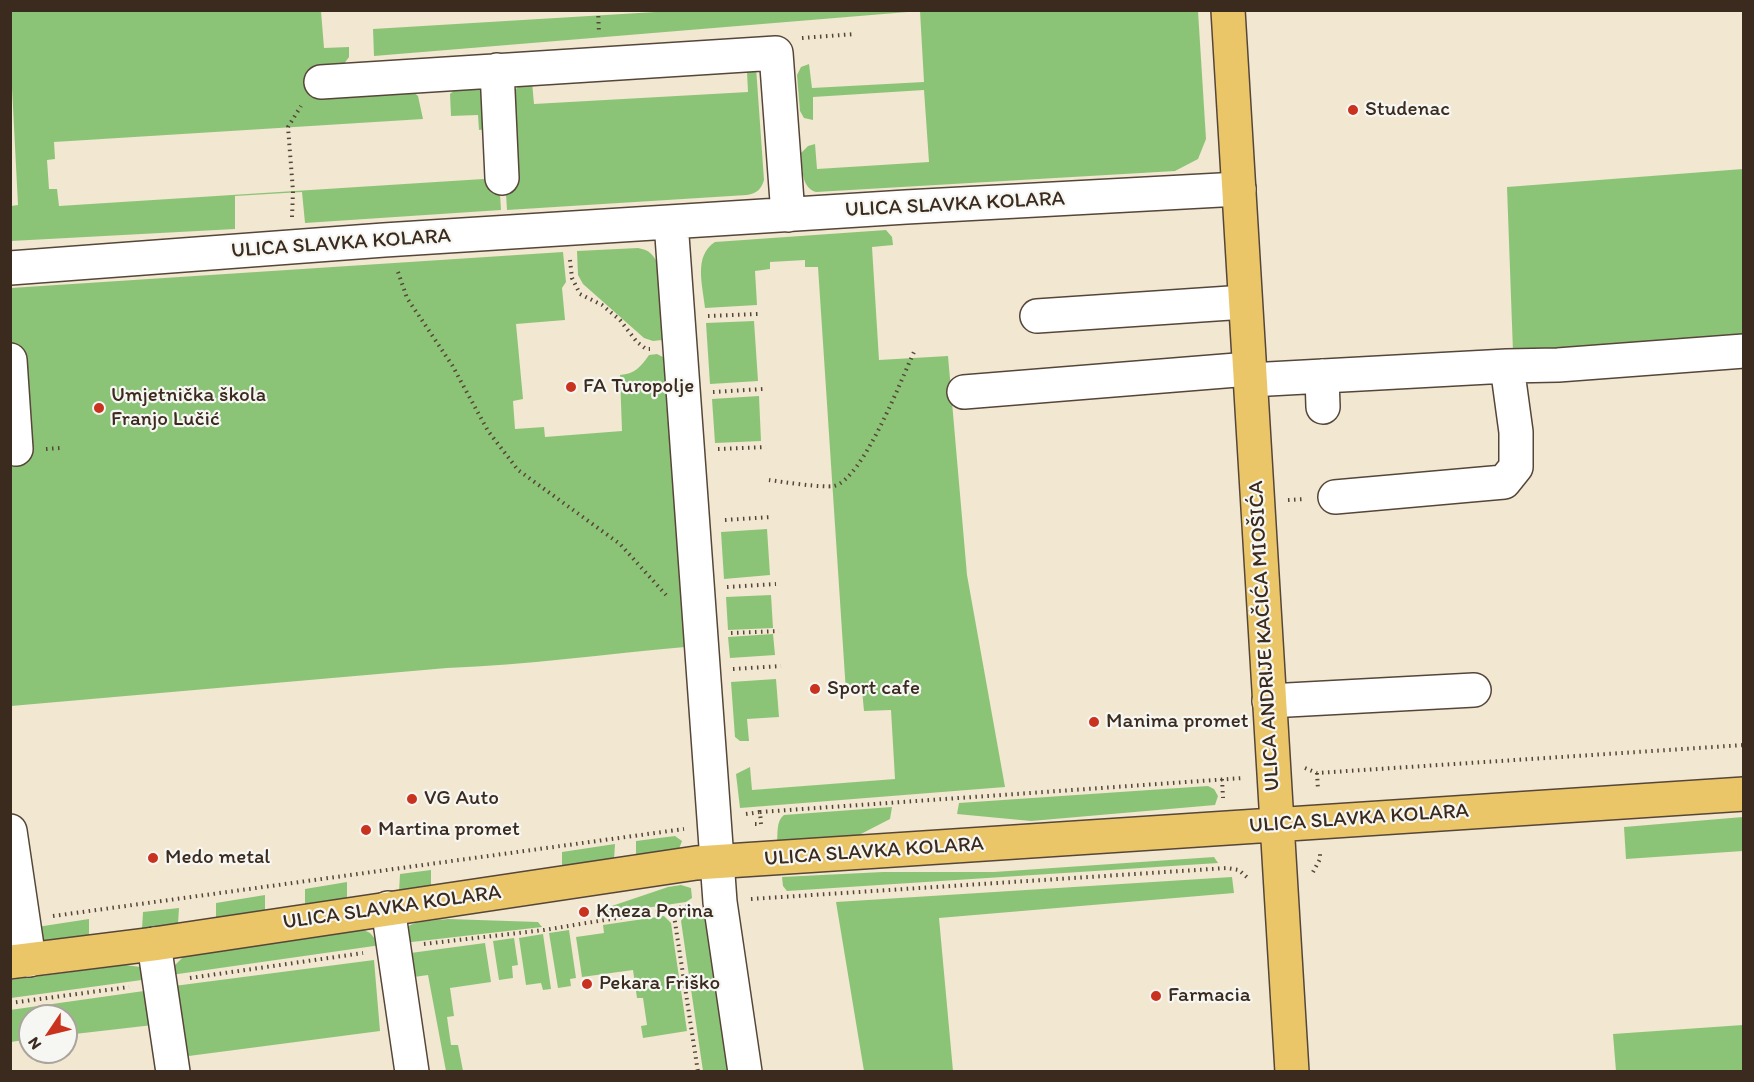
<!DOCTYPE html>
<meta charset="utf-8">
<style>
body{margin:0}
#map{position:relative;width:1754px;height:1082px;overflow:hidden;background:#f2e7d1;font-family:Itim,sans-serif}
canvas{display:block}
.frame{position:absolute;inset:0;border:12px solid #3b2a1e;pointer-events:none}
.north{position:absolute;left:18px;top:1004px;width:60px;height:60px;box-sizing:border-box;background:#f6f6f2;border:2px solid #aba49d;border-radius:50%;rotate:235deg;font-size:16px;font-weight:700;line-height:24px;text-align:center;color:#3b2a1e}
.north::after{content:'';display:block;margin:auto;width:21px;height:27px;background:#c8321e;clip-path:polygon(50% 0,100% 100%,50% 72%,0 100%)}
</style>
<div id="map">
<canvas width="1754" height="1082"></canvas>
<div class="frame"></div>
<div class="north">N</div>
</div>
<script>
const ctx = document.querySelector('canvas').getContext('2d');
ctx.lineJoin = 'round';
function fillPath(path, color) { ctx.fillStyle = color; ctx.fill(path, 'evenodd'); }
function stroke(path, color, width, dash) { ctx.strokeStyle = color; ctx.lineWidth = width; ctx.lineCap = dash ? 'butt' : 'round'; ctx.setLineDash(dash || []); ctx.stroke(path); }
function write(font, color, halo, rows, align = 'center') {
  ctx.font = font + ' Itim,sans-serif'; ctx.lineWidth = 4.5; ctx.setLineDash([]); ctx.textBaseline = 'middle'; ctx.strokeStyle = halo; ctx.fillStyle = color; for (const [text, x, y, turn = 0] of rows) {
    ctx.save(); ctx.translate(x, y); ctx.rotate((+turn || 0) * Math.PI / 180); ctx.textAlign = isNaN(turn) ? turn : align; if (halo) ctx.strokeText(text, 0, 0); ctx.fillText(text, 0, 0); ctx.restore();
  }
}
const green = new Path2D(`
 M11,11H321L324,48L349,47V57L341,68L310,70L312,91L407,86L418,96L423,119L54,142L55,159L47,160L49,189H57L59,206L499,178L501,210L305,223L302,192L235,196V229L11,241V206L18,205L11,68Z
 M672,11H1198L1206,139L1198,159L1175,171L816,192C800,187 803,167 801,153L808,146L815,144L817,169L929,162L924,90L813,97V120L804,118L800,111L797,75L801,67L809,64L812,88L924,82L920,11L374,56L373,29Z
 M756,67L764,180C761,190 757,193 747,195L507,210L505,177L514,91L521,84L532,82L534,104L748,92L747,72Z
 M459,86H482L487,129L479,130L478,115L451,116L450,94Z
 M1743,169V335L1513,352L1507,187Z
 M886,230L892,237L893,245L872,247L879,360L948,356L967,575L1005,787L740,808L736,774L750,767L752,790L895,779L891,710L864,711L862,690L846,692L818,267H805V260L770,262V269L755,271L757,305L705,308C703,286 693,256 715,242Z
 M638,248C650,250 653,255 659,265L662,340L653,341L644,338L583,284L578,275L577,251Z
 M563,252L566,282L562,288L565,320L516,324L523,399L513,401L515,429L544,427L545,437L622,431L620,375C634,374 641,367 649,355L657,354L663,357L685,647C606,654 526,665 447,668L11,706V288Z
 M754,321L758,381L710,384L706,323Z
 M759,396L761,441L715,443L712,399Z
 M767,529L770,575L724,579L721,532Z
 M771,595L773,628L728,630L726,597Z
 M773,634L775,655L730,658L728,637Z
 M776,679L779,717L747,719L749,741H740L735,737L731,682Z
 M1208,786L1214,789L1218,796L1215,805L1031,821L957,814L959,803Z
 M892,807L890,819L857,836L777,843C778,833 776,821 784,815Z
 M1743,817V851L1626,859L1624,827Z
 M675,836L682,841L679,849L636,857V841Z
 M615,844L614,860L562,868V852Z
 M1214,857L1218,863L787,891L783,886L782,877L883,872H994Z
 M431,870V887L399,892L400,874Z
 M1232,877L1234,893L939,918L953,1071H864L836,902Z
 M347,882V899L305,905V889Z
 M681,885L691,888L692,898L686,902L604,914L600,910L668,887Z
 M265,895V911L216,918V903Z
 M179,908L178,924L142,929L143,912Z
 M706,911L730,1071H703L681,921L686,913Z
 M664,916L671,923L687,1031L643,1038L641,1026L647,1025L643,998H637L633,970L582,977L576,937L604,933L603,925Z
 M89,919V935L36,943L37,927Z
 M448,919L538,922L542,927L403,943C403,939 403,933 405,929C410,921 438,920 448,919Z
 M362,929L370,933L381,945L171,975L174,966L184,956Z
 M569,930L576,978L570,979L571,986L558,988L549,933Z
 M543,934L551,989L543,990L541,983L526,985L519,938Z
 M514,938L518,965L512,966L513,978L499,980L493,941Z
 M485,943L491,982L450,988L454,1016L447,1017L451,1045H458L463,1071H446L428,975L407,978L403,954Z
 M374,960L380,1031L181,1057L174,986Z
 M125,965L141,967L149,979L11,998L10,980Z
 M151,990L153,1025L66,1035V1016H30V1039L11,1042L10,1010Z
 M1743,1025V1071H1616L1613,1034Z`);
const path = new Path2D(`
 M598,10L599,34
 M802,38L855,34
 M292,217L293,191L288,127L301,106
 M570,260L572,278L580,294L602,305L620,320L637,342L646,349H650
 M398,272L407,298L452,365L488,431L518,470L620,544L666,595
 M708,316L758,314
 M713,392L763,389
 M46,449L60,448
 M718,449L766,447
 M769,480C783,482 823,488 834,486C863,479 901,380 914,352
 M1288,500L1305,499
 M725,520L771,517
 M727,587L776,584
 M731,633L779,631
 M733,669L781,666
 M1305,768L1317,773L1744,745
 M1317,773L1318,790
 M1222,779L1223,798
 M746,814L760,812
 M755,824H761L760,812L1243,778
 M1313,872L1320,859V854
 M751,899L1227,868L1239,870L1249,879
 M673,909L698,1072
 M53,916L684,829
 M424,944L544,930L690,906
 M190,978L363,953
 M10,1003L129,987`);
const minor = new Path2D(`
 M497,70L502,178
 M321,82L776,53L788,215
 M671,222L720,902L745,1072
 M10,268L384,240L906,207L1239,189
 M1037,316L1245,302
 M10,360L16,449
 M1322,376L1323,407
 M1250,380L1507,366L1558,365L1744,351
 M964,392L1249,369
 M1335,497L1504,482L1516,467V432L1507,366
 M1269,701L1474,690
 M10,831L29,960
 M388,908L412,1072
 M154,944L173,1072`);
const major = new Path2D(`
 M1228,10L1292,1072
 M10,962L154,944L696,863L1744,794`);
const markers = [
 [1353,110,6,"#c8321e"],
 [571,387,6,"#c8321e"],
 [99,408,6,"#c8321e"],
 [815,689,6,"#c8321e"],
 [1094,722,6,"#c8321e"],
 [412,799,6,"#c8321e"],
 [366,830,6,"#c8321e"],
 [153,858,6,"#c8321e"],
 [584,912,6,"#c8321e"],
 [587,984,6,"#c8321e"],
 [1156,996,6,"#c8321e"]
];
const poiNames = [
 ["Studenac",1365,110],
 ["FA Turopolje",583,387],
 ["Umjetnička škola",111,396],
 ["Franjo Lučić",111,420],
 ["Sport cafe",827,689],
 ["Manima promet",1106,722],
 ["VG Auto",424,799],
 ["Martina promet",378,830],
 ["Medo metal",165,858],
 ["Kneza Porina",596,912],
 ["Pekara Friško",599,984],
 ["Farmacia",1168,996]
];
const streetNames = [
 ["ULICA SLAVKA KOLARA",955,205,-3],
 ["ULICA SLAVKA KOLARA",341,244,-4],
 ["ULICA ANDRIJE KAČIĆA MIOŠIĆA",1265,636,-93],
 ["ULICA SLAVKA KOLARA",1359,819,-4],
 ["ULICA SLAVKA KOLARA",874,852,-4],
 ["ULICA SLAVKA KOLARA",392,908,-8]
];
fillPath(green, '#8cc477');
stroke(minor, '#564639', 36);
stroke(major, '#564639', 36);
stroke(path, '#564639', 4, [1.5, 4.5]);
stroke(minor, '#fff', 33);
stroke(major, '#ebc669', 33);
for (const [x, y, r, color] of markers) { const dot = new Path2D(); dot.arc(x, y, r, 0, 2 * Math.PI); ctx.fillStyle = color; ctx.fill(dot); stroke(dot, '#f6f6f2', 2); }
write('21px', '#3b2a1e', '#f6f6f2', poiNames, 'left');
write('21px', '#3b2a1e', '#f6f6f2', streetNames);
</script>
